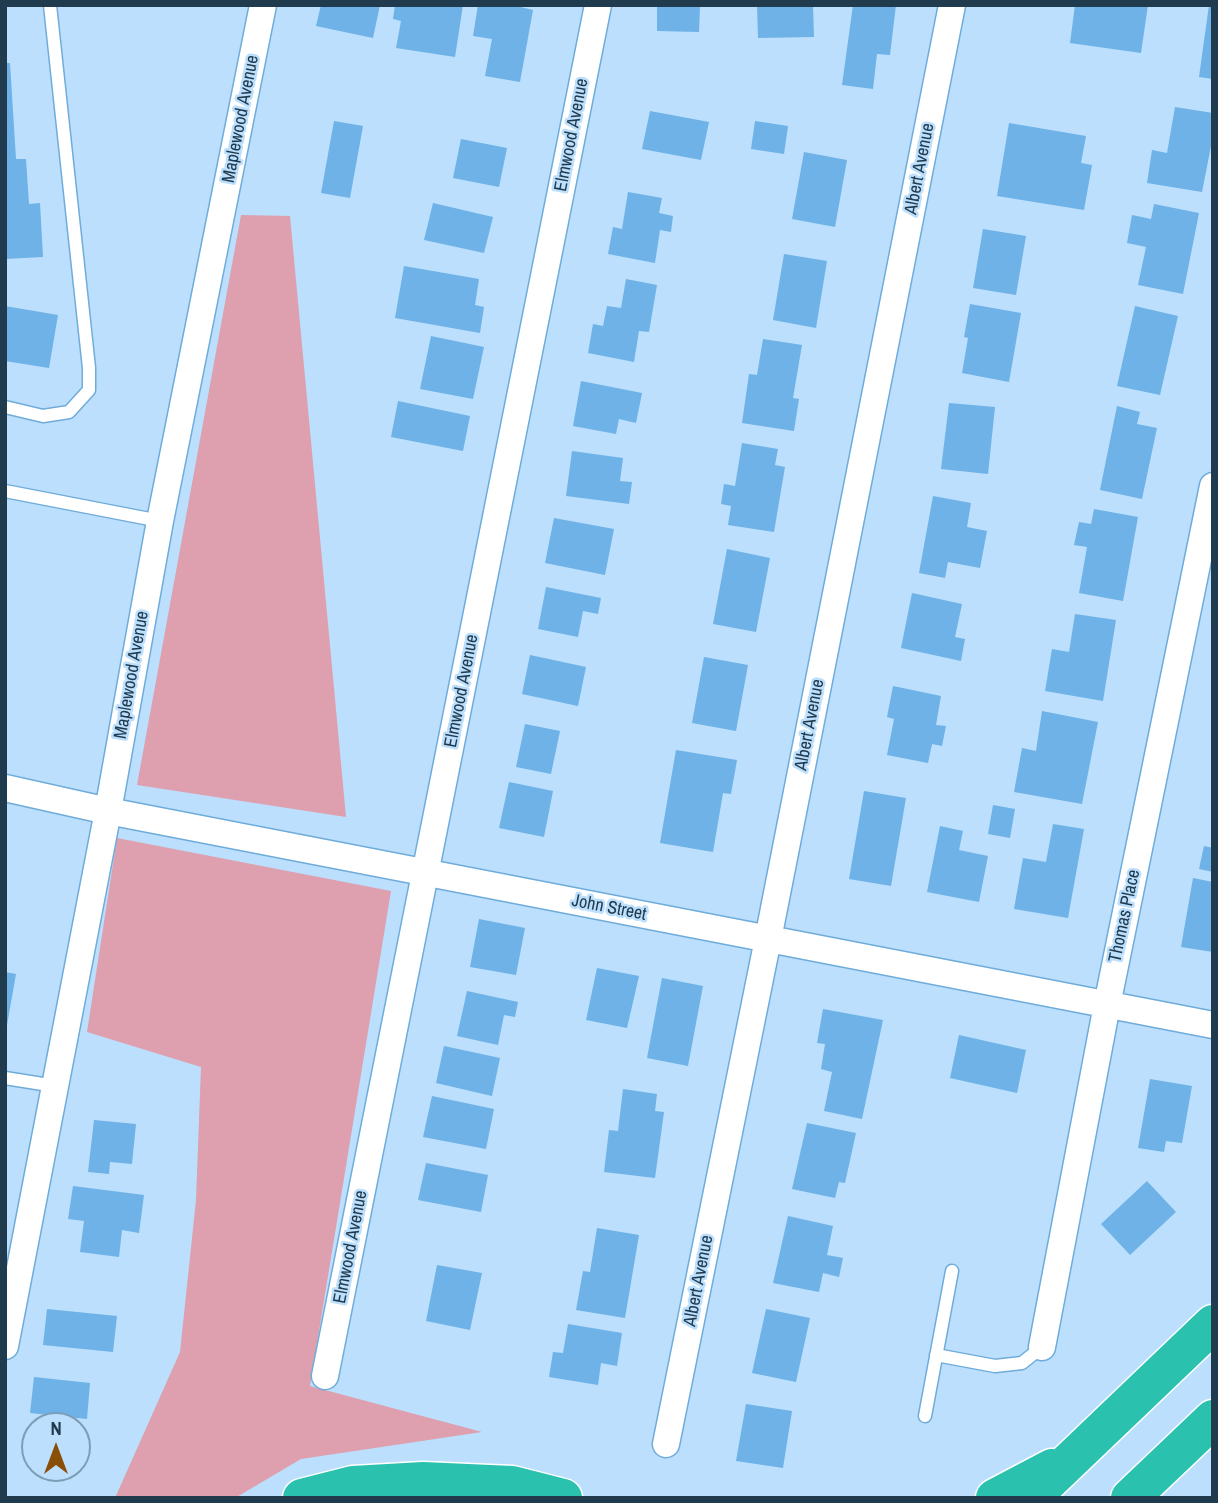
<!DOCTYPE html>
<style>
body{margin:0}
#map{position:relative;width:1218px;height:1503px;overflow:hidden;background:#bbdffc;font-family:"Archivo Narrow",sans-serif}
canvas{display:block}
.frame{position:absolute;inset:0;border:7px solid #213b4e;pointer-events:none}
.north{position:absolute;left:21px;top:1412px;width:70px;height:70px;box-sizing:border-box;background:#bbdffc;border:2px solid #7d9db6;border-radius:50%;rotate:0deg;font-size:19px;font-weight:700;line-height:28px;text-align:center;color:#213b4e}
.north::after{content:'';display:block;margin:auto;width:24px;height:32px;background:#894f07;clip-path:polygon(50% 0,100% 100%,50% 72%,0 100%)}
</style>
<div id="map">
<canvas width="1218" height="1503"></canvas>
<div class="frame"></div>
<div class="north">N</div>
</div>
<script>
const ctx = document.querySelector('canvas').getContext('2d');
ctx.lineJoin = 'round';
function fillPath(path, color) { ctx.fillStyle = color; ctx.fill(path, 'evenodd'); }
function stroke(path, color, width, dash) { ctx.strokeStyle = color; ctx.lineWidth = width; ctx.lineCap = dash ? 'butt' : 'round'; ctx.setLineDash(dash || []); ctx.stroke(path); }
function write(font, color, halo, rows, align = 'center') {
  ctx.font = font + ' "Archivo Narrow",sans-serif'; ctx.lineWidth = 5; ctx.setLineDash([]); ctx.textBaseline = 'middle'; ctx.strokeStyle = halo; ctx.fillStyle = color; for (const [text, x, y, turn = 0] of rows) {
    ctx.save(); ctx.translate(x, y); ctx.rotate((+turn || 0) * Math.PI / 180); ctx.textAlign = isNaN(turn) ? turn : align; if (halo) ctx.strokeText(text, 0, 0); ctx.fillText(text, 0, 0); ctx.restore();
  }
}
const green = new Path2D(`
 M241,215L290,216L346,817L137,785Z
 M117,838L391,891L310,1386L482,1432L301,1459L235,1498H115L180,1352L196,1200L201,1067L87,1032Z`);
const building = new Path2D(`
 M321,5H380L373,38L316,26Z
 M395,5H463L455,57L396,48L401,21L393,19Z
 M478,5H512L533,10L520,82L485,76L492,39L473,36Z
 M657,5H700L699,32L657,31Z
 M757,5H813L814,37L758,38Z
 M853,5H896L890,55L877,54L873,89L842,85Z
 M1075,5H1148L1141,53L1070,43Z
 M1209,5H1213V79L1199,77Z
 M5,63H10L16,159H26L29,204L40,203L43,257L5,259Z
 M1175,107L1213,113V136L1202,192L1147,183L1152,150L1167,153Z
 M650,111L709,122L701,160L642,149Z
 M334,121L363,126L350,198L321,193Z
 M755,121L788,126L784,154L751,149Z
 M1009,123L1086,136L1081,163L1092,165L1084,210L997,196Z
 M461,139L507,148L499,187L453,178Z
 M804,152L847,160L835,227L792,219Z
 M628,192L662,198L659,213L673,216L671,232L660,230L655,263L608,254L613,227L622,229Z
 M433,203L493,217L484,253L424,240Z
 M1154,204L1199,213L1183,294L1138,285L1146,247L1127,243L1132,215L1151,219Z
 M983,229L1026,236L1016,295L973,288Z
 M784,254L827,261L816,328L773,320Z
 M404,266L479,279L475,305L484,307L480,333L395,318Z
 M626,279L657,285L649,332L639,331L634,362L588,353L593,324L603,326L607,306L621,308Z
 M970,304L1021,313L1009,382L962,373L968,338L964,337Z
 M5,306L58,315L49,368L5,361Z
 M1135,306L1178,316L1160,395L1117,386Z
 M431,336L484,347L473,399L420,389Z
 M763,339L802,345L793,398L799,399L794,431L742,423L749,374L757,375Z
 M581,381L642,393L636,423L619,419L616,434L573,426Z
 M398,401L470,416L463,451L391,437Z
 M949,403L995,407L988,474L941,469Z
 M1117,406L1140,412L1137,424L1157,428L1142,499L1100,490Z
 M742,443L778,449L775,465L785,467L774,532L728,525L731,506L721,504L724,484L735,486Z
 M572,451L623,458L620,481L632,482L629,504L566,496Z
 M933,496L971,503L967,527L987,531L980,568L948,562L945,578L919,573Z
 M1094,509L1138,517L1123,601L1079,593L1087,547L1074,545L1079,522L1091,524Z
 M554,518L614,529L605,575L545,563Z
 M727,549L770,558L756,632L713,624Z
 M546,587L601,598L598,614L583,611L578,637L538,629Z
 M912,593L962,604L955,637L965,639L961,661L901,648Z
 M1075,614L1116,620L1103,701L1045,691L1052,649L1069,652Z
 M530,655L586,667L578,706L522,694Z
 M704,657L748,665L736,731L692,723Z
 M893,686L941,696L936,725L946,726L942,746L932,744L928,763L887,755L894,719L887,717Z
 M1042,711L1098,722L1082,804L1014,792L1022,748L1036,751Z
 M525,724L560,731L551,774L516,767Z
 M676,750L737,760L731,794L723,793L713,852L660,843Z
 M509,782L553,791L544,837L499,828Z
 M864,791L906,798L891,886L849,879Z
 M993,805L1015,809L1010,838L988,834Z
 M1053,824L1084,829L1068,918L1014,909L1023,858L1046,862Z
 M940,826L963,831L959,850L988,856L979,902L927,892Z
 M1204,846L1213,848V872L1199,869Z
 M1193,878L1213,882V952L1181,947Z
 M479,919L525,928L516,975L470,967Z
 M597,968L639,976L627,1028L586,1020Z
 M5,972L16,974L7,1025H5Z
 M662,978L703,986L688,1066L647,1058Z
 M467,991L518,1002L515,1017L504,1015L498,1045L457,1036Z
 M823,1009L883,1020L862,1119L824,1111L832,1072L821,1069L825,1044L817,1043Z
 M959,1035L1026,1050L1017,1093L950,1078Z
 M444,1046L500,1058L492,1096L436,1083Z
 M1150,1079L1192,1086L1182,1143L1166,1141L1164,1152L1138,1148Z
 M623,1089L657,1094L655,1111L664,1112L655,1178L604,1172L609,1130L618,1131Z
 M432,1096L494,1109L486,1149L423,1137Z
 M94,1120L136,1124L132,1164L110,1162L109,1174L88,1172Z
 M807,1123L856,1133L845,1183L839,1182L835,1198L792,1189Z
 M426,1163L488,1175L481,1212L418,1200Z
 M1147,1181L1176,1212L1130,1255L1101,1224Z
 M73,1186L144,1195L139,1233L122,1230L119,1257L80,1252L84,1221L68,1219Z
 M788,1216L833,1226L827,1255L843,1258L839,1277L823,1273L819,1292L773,1283Z
 M597,1228L639,1235L625,1318L576,1310L583,1271L590,1272Z
 M437,1265L482,1273L470,1330L426,1321Z
 M47,1309L117,1316L113,1352L43,1345Z
 M766,1309L810,1318L796,1382L752,1373Z
 M568,1324L622,1333L617,1366L601,1363L598,1385L549,1377L553,1352L563,1353Z
 M34,1377L90,1383L87,1419L30,1413Z
 M746,1404L792,1411L783,1468L736,1461Z`);
const lane = new Path2D(`
 M5,407L43,416L69,412L89,390V368L50,5
 M5,491L160,521
 M5,1078L55,1086
 M936,1355L995,1366L1022,1363L1042,1347
 M925,1416L952,1271`);
const street = new Path2D(`
 M5,788L108,811L1213,1025
 M5,1346L108,811L160,521L263,5
 M1042,1347L1107,1005L1213,486
 M325,1376L598,5
 M666,1444L768,939L952,5`);
const highway = new Path2D(`
 M302,1498L353,1485L423,1481L512,1485L563,1498
 M995,1498L1052,1468
 M1031,1498L1213,1324
 M1130,1498L1213,1419`);
const streetNames = [
 ["Maplewood Avenue",241,119,-79],
 ["Elmwood Avenue",572,135,-79],
 ["Albert Avenue",920,169,-79],
 ["Maplewood Avenue",132,675,-80],
 ["Elmwood Avenue",462,691,-79],
 ["Albert Avenue",810,725,-79],
 ["John Street",609,908,11],
 ["Thomas Place",1125,916,-78],
 ["Elmwood Avenue",351,1247,-79],
 ["Albert Avenue",699,1281,-79]
];
fillPath(green, '#de9fae');
fillPath(building, '#6eb2e7');
stroke(lane, '#6facda', 15);
stroke(street, '#6facda', 29);
stroke(highway, '#fff', 41);
stroke(lane, '#fff', 12);
stroke(street, '#fff', 26);
stroke(highway, '#2bc1af', 38);
write('18px', '#213b4e', '#bbdffc', streetNames);
</script>
